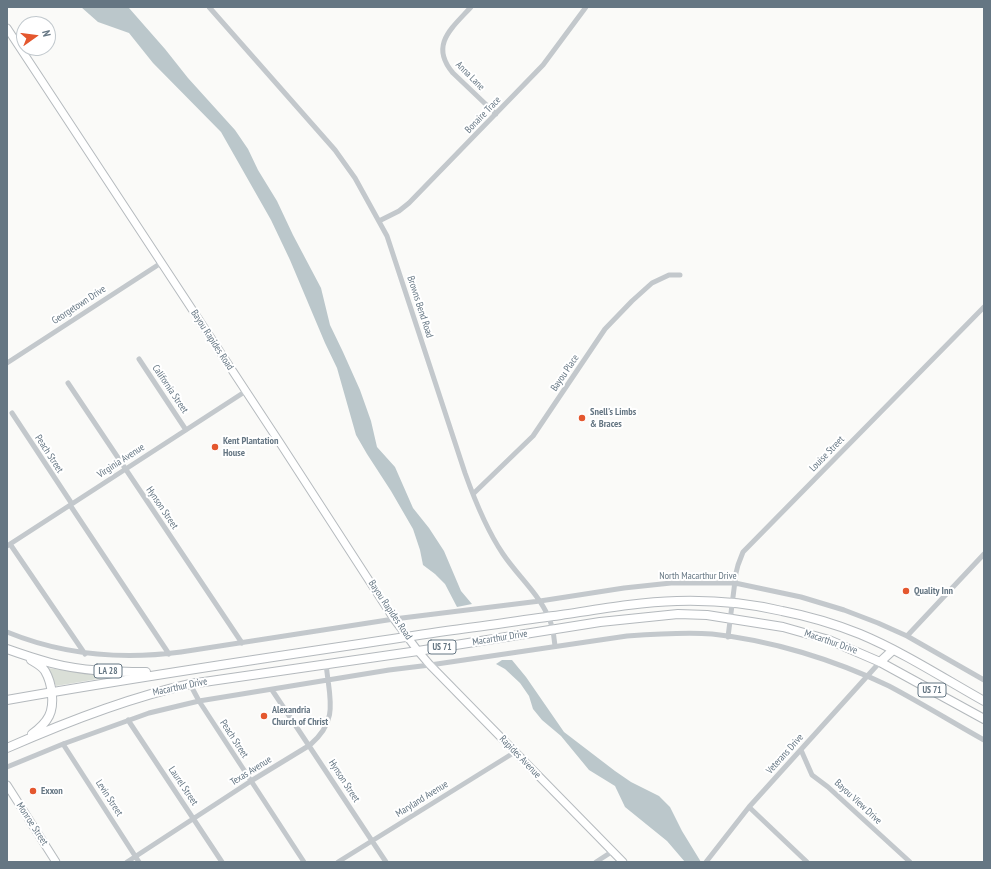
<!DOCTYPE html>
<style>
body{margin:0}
#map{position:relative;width:991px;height:869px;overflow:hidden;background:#fafaf8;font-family:"PT Sans Narrow",sans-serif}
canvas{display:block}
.frame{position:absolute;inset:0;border:8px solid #657683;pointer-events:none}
.north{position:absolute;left:16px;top:16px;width:40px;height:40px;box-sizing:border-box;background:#fff;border:1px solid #c1c8cd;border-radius:50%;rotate:76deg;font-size:11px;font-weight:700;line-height:16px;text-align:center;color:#657683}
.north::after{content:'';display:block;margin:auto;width:14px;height:18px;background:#e4572e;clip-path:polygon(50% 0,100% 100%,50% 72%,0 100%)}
</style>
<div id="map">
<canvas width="991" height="869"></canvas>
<div class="frame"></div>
<div class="north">N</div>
</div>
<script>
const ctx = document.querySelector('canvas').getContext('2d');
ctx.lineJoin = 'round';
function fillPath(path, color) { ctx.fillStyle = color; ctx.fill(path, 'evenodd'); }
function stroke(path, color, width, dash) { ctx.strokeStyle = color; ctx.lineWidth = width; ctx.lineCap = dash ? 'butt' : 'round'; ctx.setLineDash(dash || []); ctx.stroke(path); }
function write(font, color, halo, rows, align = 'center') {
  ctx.font = font + ' "PT Sans Narrow",sans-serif'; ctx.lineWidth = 4; ctx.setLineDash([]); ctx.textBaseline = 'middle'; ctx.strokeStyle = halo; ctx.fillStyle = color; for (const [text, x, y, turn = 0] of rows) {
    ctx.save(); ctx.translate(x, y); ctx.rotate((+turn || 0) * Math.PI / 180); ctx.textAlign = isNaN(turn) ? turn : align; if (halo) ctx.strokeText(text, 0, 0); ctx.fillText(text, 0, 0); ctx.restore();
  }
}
const green = new Path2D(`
 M48,668L110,677L56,686Z`);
const water = new Path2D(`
 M81,7L129,8L165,49L188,78L235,130L248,149L258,170L277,201L293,235L321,288L330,325L343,352L360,390L371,421L377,447L395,467L413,508L429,528L444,551L461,591L472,604L457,607L445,584L435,574L423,565L420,550L413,529L391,491L367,454L356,435L337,368L325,343L290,260L271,220L221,132L153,63L129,33L98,22Z
 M502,660H512L526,677L564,732L615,771L631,782L659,796L670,807L682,831L701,862H685L667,841L625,807L615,786L589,770L561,736L542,720L533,709L529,696L520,683L505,669L496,664Z`);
const minor = new Path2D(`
 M209,7L335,150L355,178L387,236L465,473C475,501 486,529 503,554C517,575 538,593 548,616C553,625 554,636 555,646
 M471,7C452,28 429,45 453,73L496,114
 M379,221L399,211L409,203L543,65L586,7
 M139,359L186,430
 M7,363L161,263
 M68,383L242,643
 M12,413L72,504
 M473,494L533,436L605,329L632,301L652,283L669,275H680
 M70,505L169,654
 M10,544L85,654
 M7,546L246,391
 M7,632C63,655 121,660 181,652L394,619L540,601L624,588L671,583H735L801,597L844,610L878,623L907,636L984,680
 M907,636L984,554
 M728,637L736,573L738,565L743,552L984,307
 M190,684L199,701L304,862
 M272,690L386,862
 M128,720L222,862
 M63,744L139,862
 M801,750L812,775L828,787L910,862
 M7,767L63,744L149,713L199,701L389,670L430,665L627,636C655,634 684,632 712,634C771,640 835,660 889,686C921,703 952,722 984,740
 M749,807L807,862
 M127,862L251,781L310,745C340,719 329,698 326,663
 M338,862L515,752
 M596,862L613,851
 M706,862L749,807L880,662`);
const major = new Path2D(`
 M7,28L280,443L394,619L418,651L430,665L623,862
 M7,785L56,862`);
const highway = new Path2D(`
 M7,649C21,654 36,659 51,663C82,671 114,672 146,672
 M31,660C36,663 42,666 45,671C52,683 55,704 49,716C45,724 39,729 32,734
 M880,662L893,650
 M7,700C153,674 300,653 446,631C485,626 523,620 561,615C600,609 638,602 677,601C712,600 748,603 782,611C808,616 835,624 860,634C903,652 943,678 984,701
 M7,748C66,722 127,698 190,684L418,651L600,622L678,614L707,615L783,627L829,640L880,662L984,719`);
const markers = [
 [582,418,4,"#e4572e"],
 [215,447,4,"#e4572e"],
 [906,591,4,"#e4572e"],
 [264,716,4,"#e4572e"],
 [33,791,4,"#e4572e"]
];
const shields = [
 [442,647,28],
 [108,671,28],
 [932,690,28]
];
const shieldNames = [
 ["US 71",442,647],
 ["LA 28",108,671],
 ["US 71",932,690]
];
const streetNames = [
 ["Anna Lane",470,76,45],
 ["Bonaire Trace",483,115,-46],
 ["Georgetown Drive",79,305,-33],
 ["Browns Bend Road",420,307,72],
 ["Bayou Rapides Road",212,340,57],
 ["Bayou Place",565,373,-56],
 ["California Street",170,389,56],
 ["Peach Street",49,454,57],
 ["Louise Street",827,454,-46],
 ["Virginia Avenue",121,461,-33],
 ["Hynson Street",162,508,56],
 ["North Macarthur Drive",698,576],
 ["Bayou Rapides Road",390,610,56],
 ["Macarthur Drive",500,638,-9],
 ["Macarthur Drive",831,642,19],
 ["Macarthur Drive",180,687,-12],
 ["Peach Street",234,739,57],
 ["Veterans Drive",785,754,-48],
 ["Rapides Avenue",520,757,46],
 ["Texas Avenue",251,771,-32],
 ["Hynson Street",344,781,57],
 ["Laurel Street",183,786,56],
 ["Levin Street",109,798,57],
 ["Maryland Avenue",422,799,-32],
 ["Bayou View Drive",858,802,43],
 ["Monroe Street",32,824,57]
];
const poiNames = [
 ["Snell's Limbs",590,412],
 ["& Braces",590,424],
 ["Kent Plantation",223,441],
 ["House",223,453],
 ["Quality Inn",914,591],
 ["Alexandria",272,710],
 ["Church of Christ",272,722],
 ["Exxon",41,791]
];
fillPath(green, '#dadfd7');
fillPath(water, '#bbc7cb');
stroke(major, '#b5babe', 9);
stroke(highway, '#b4b9bd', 10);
stroke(minor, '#c3c8cc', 5);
stroke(major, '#fff', 7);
stroke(highway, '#fff', 8);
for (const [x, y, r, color] of markers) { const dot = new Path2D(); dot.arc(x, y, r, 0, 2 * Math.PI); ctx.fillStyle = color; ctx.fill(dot); stroke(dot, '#fff', 1.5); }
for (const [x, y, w] of shields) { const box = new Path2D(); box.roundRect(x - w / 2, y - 7, w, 14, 3); ctx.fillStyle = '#fff'; ctx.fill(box); stroke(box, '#657683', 1); }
write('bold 9px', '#657683', null, shieldNames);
write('10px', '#657683', '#fff', streetNames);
write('bold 10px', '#657683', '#fff', poiNames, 'left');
</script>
